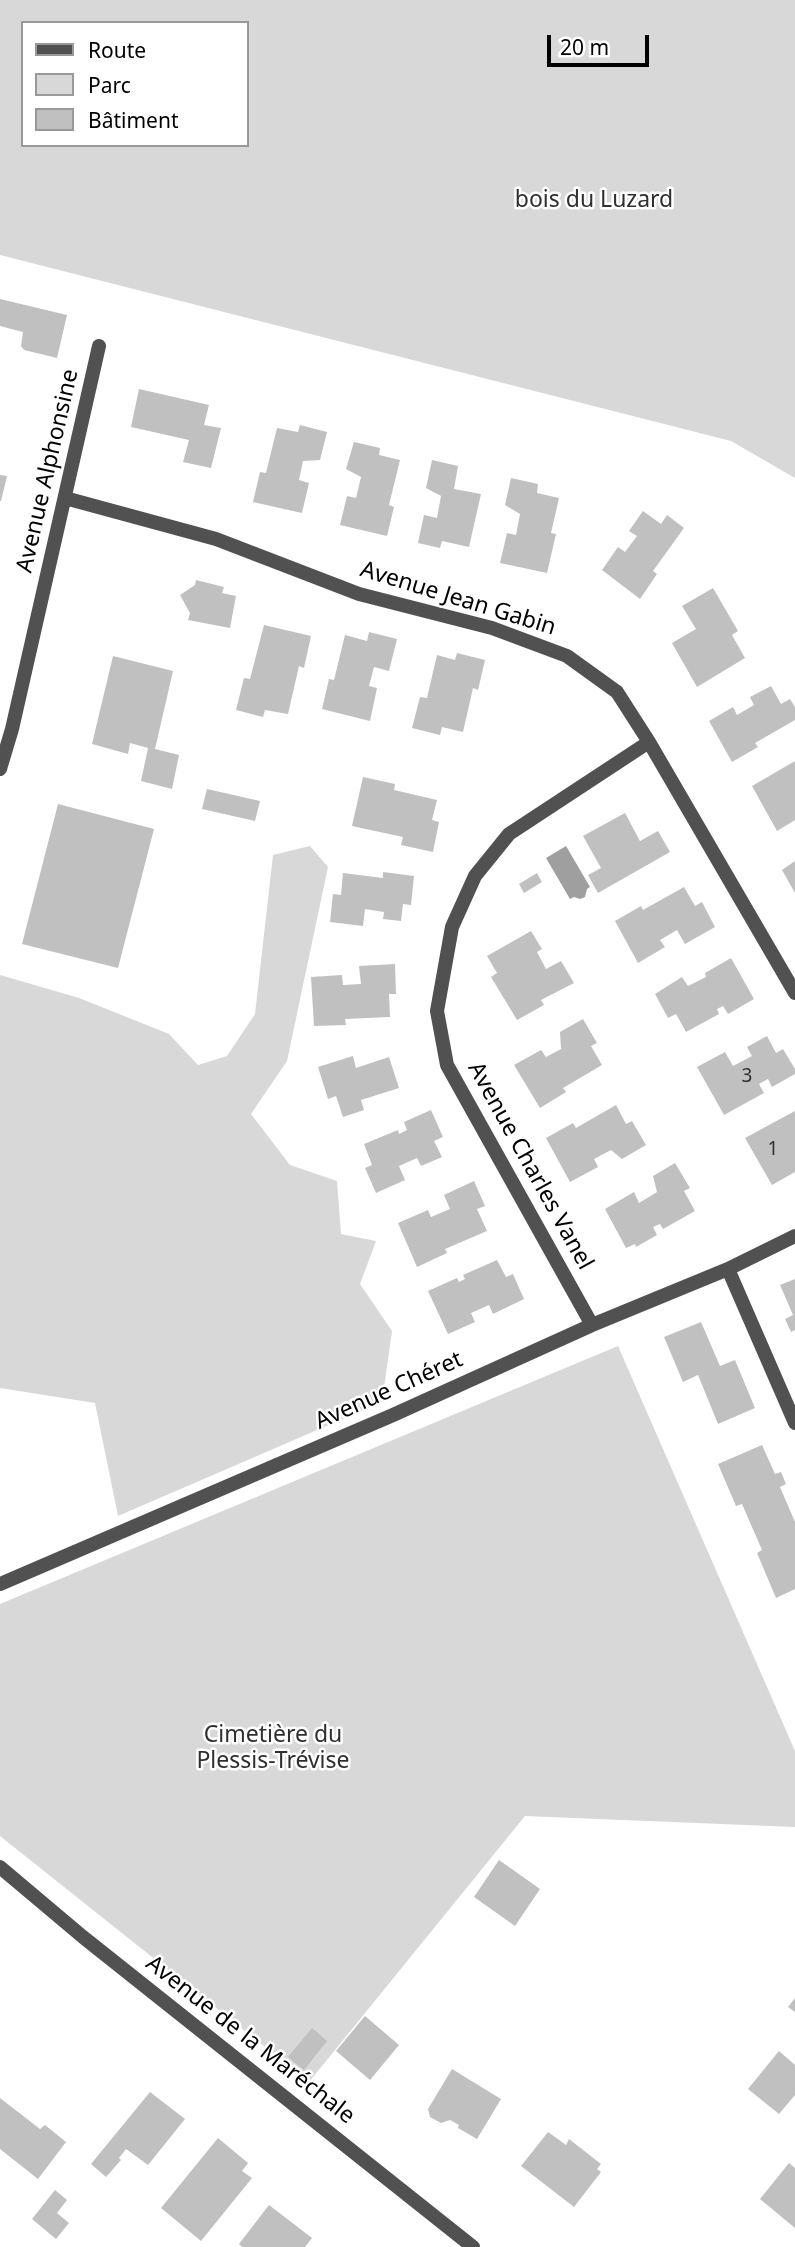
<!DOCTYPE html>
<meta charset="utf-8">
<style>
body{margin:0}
#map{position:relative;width:795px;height:2247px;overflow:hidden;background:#fff;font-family:"Noto Sans",sans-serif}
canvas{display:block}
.legend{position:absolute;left:21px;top:21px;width:228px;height:126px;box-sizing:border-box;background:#fff;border:2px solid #999;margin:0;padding:9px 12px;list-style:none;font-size:21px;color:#000}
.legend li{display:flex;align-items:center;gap:14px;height:35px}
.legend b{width:35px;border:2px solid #999}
.scale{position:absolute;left:547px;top:35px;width:102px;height:32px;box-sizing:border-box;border:4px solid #000;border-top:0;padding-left:9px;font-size:21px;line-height:24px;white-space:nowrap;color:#000;-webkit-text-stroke:5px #fff;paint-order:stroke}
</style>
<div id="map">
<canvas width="795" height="2247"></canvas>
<ul class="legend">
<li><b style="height:9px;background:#515151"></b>Route</li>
<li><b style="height:19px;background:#d8d8d8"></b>Parc</li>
<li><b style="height:19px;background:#c0c0c0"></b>Bâtiment</li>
</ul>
<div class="scale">20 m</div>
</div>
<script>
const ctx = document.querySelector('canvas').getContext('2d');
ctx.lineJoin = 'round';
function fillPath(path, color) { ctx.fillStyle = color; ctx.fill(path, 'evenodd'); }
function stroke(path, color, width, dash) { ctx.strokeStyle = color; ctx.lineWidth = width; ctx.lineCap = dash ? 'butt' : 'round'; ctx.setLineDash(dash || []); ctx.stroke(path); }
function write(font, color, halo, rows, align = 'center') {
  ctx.font = font + ' "Noto Sans",sans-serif'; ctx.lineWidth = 5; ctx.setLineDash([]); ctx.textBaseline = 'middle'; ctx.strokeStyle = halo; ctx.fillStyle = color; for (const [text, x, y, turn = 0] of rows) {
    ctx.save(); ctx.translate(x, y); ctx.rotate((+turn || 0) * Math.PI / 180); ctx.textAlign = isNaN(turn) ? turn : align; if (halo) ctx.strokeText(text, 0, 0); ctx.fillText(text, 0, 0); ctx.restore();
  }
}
const green = new Path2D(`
 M0,0H795V478L731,441L0,255ZM23,23H247V145H23Z
 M310,846L328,867L287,1061L251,1114L290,1165L337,1181L341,1234L376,1241L360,1284L392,1331L382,1402L118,1516L95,1403L0,1388V975L79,998L169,1034L198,1065L227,1056L255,1014L273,855Z
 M618,1346L795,1751V1827L525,1816L309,2082L0,1836V1604Z`);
const water = new Path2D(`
 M566,846L590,887L587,889L585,897L580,899L574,897L570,899L546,858Z`);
const building = new Path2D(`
 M0,299L67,315L57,358L24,350L21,346L23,332L0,326Z
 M139,389L209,405L204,425L221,428L211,468L183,462L189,440L131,427Z
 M300,425L327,432L320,460L303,461L299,480L309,483L302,513L253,502L260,472L266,473L277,428L298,432Z
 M354,442L380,448L379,455L400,460L389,505L394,507L387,536L340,525L347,496L356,498L361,477L346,469Z
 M432,460L458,466L454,489L481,494L469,547L442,541L440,548L418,543L424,515L437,518L441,496L426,488Z
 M0,475L7,476L1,501H0Z
 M511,478L538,484L537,493L559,498L551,533L556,534L547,573L500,563L507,533L516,535L520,514L505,505Z
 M643,511L661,524L667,515L684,528L653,571L657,574L640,599L602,570L618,547L625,552L637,536L629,531Z
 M196,580L224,587L222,593L236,596L230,628L188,620L190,613L180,595L195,585Z
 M713,588L738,631L732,635L745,658L697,687L672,643L696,629L682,606Z
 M264,625L311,636L304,668L299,666L288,714L265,710L263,717L236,710L244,678L250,679Z
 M369,632L397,639L389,671L374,667L369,686L377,688L370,721L322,709L329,679L334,680L345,635L367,641Z
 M457,653L485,660L478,690L473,688L463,732L442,727L440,735L412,728L420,697L427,698L437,655L455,660Z
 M113,656L173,671L155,749L179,755L172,789L141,781L148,748L130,743L128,754L92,744Z
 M771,686L781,704L790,699L795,707V720L755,743L758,747L732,762L709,721L733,707L737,715L754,705L750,697Z
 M795,761V820L777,831L752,786Z
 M363,777L395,784L394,790L437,800L432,820L439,822L433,852L401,845L403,837L352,826Z
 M207,789L260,801L255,821L202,809Z
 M58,804L154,829L118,968L22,944Z
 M625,813L640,841L658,831L670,852L598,893L588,875L601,868L583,836Z
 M795,861V893L782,870Z
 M383,872L414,876L411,905L403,904L401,921L383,919L384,912L365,909L363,926L330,922L333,894L341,895L343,873L383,878Z
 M537,873L542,882L524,893L519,884Z
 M684,887L695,906L702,902L715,927L685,944L677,930L660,940L665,947L638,963L615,921L641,906L643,910Z
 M531,931L542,949L537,952L546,969L561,961L574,983L541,1000L544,1005L517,1020L491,977L497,973L487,956Z
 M731,958L754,999L728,1014L723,1006L717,1009L719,1014L686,1032L676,1014L668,1018L655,994L682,977L688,986L706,977L705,973Z
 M395,964L396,994H389L390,1017L345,1019L346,1025L314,1026L311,977L342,975L343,985L361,984L359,966Z
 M583,1019L597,1043L591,1046L602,1065L563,1088L566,1092L540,1108L514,1065L541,1050L546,1057L561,1049L560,1032Z
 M767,1036L776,1053L783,1049L795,1069V1074L772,1087L768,1079L759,1084L764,1093L724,1115L697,1067L725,1052L733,1066L752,1056L747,1047Z
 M353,1056L356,1068L389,1057L399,1088L361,1100L364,1110L343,1117L336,1096L328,1099L318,1067Z
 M616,1105L626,1124L632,1121L646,1145L622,1159L611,1150L594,1159L598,1167L570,1182L546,1138L573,1123L576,1128Z
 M431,1110L443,1137L434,1141L442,1157L421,1166L417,1158L399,1166L405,1180L376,1193L365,1168L372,1165L364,1144L398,1130L399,1134L407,1130L404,1122Z
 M795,1111V1172L772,1185L745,1138Z
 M675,1163L690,1188L684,1191L695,1211L663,1229L660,1224L653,1227L657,1235L636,1247L635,1244L626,1248L605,1209L634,1192L639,1203L657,1192L653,1176Z
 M474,1181L485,1206L477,1209L487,1231L445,1249L447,1253L417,1267L398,1223L428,1210L431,1217L450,1209L444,1195Z
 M497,1260L506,1277L513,1274L524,1299L493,1314L489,1305L471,1313L475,1322L448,1334L428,1291L457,1278L459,1282L465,1279L463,1275Z
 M795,1279V1330L791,1332L785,1319L793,1315L780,1285Z
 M701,1322L720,1366L735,1360L755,1408L718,1424L698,1375L683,1382L664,1337Z
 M762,1445L775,1474L781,1472L786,1484L780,1487L795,1522V1589L776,1598L757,1553L762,1550L742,1504L736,1506L718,1464Z
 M499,1860L540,1889L515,1926L474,1897Z
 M795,1998V2012L788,2007Z
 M365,2016L399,2045L370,2080L336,2051Z
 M312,2028L327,2041L304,2070L288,2057Z
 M779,2051L795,2065V2095L779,2114L748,2089Z
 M452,2069L501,2099L477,2139L458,2128L459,2125L450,2120L441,2123L430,2117L428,2109Z
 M150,2092L185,2119L148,2165L126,2149L119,2158L121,2160L106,2177L91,2164Z
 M0,2098L40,2129L45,2125L66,2142L38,2179L0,2149Z
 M548,2132L566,2145L569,2139L601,2164L597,2169L601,2172L574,2207L521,2166Z
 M218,2138L248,2163L242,2171L252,2178L201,2241L161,2208Z
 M789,2163L795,2168V2228L760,2199Z
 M55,2190L67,2200L57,2213L69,2223L56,2239L32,2219Z
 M269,2205L312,2238L305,2247H242L239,2244Z`);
const minor = new Path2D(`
 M65,498L216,539L359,594L492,628L567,656L617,692L649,742L795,993
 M0,769L12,729L99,346
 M728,1269L795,1423
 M592,1325L447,1065L437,1011L452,927L475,876L509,834L649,742
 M0,1584L393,1415L592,1325L728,1269L795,1236`);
const tertiary = new Path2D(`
 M0,1867L83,1937L473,2247`);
const numberNames = [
 ["3",747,1077],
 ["1",773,1150]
];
const parkNames = [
 ["bois du Luzard",594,200],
 ["Cimetière du",273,1735],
 ["Plessis-Trévise",273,1761]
];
const streetNames = [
 ["Avenue Alphonsine",48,471,-77],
 ["Avenue Jean Gabin",458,599,17],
 ["Avenue Charles Vanel",530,1166,61],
 ["Avenue Chéret",389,1391,-24],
 ["Avenue de la Maréchale",250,2040,38]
];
fillPath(green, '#d8d8d8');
fillPath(water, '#9f9f9f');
fillPath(building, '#c0c0c0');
stroke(minor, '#515151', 14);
stroke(tertiary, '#515151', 14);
write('19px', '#303030', null, numberNames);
write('23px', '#2f2f2f', '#fff', parkNames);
write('23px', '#000', '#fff', streetNames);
</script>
